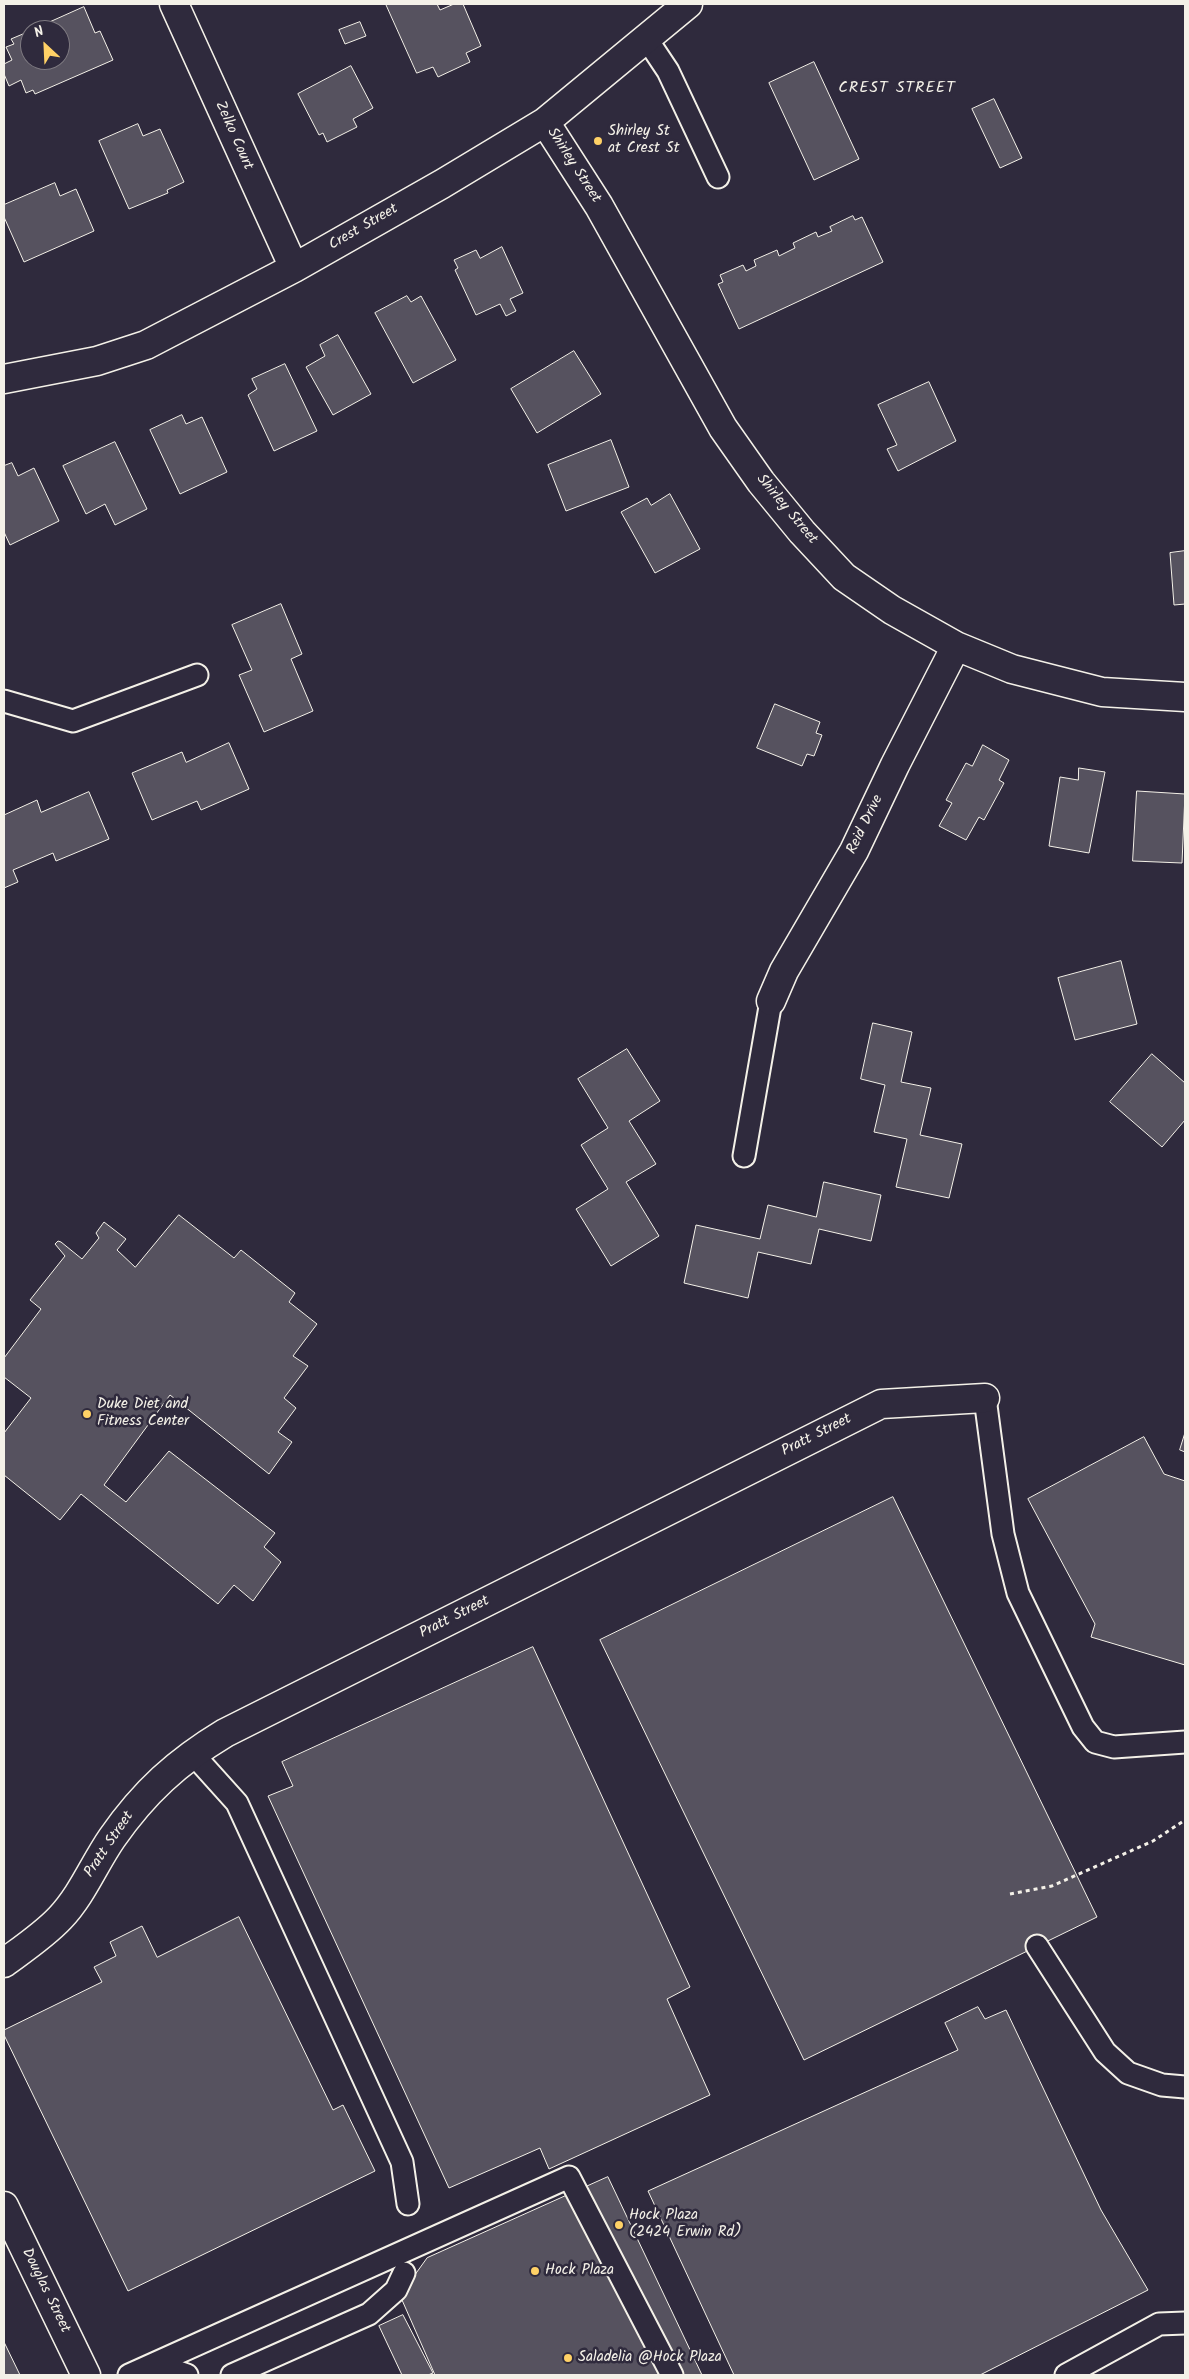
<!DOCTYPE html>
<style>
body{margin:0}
#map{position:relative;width:1189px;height:2379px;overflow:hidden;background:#2f2a3d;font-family:Kalam,sans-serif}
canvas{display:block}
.frame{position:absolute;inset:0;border:5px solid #f4f1e8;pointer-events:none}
.north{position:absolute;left:20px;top:20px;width:50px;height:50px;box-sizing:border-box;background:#2f2a3d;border:1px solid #7e7a81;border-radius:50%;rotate:335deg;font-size:14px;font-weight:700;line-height:20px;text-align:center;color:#f4f1e8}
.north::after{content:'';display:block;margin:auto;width:18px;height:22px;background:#ffd166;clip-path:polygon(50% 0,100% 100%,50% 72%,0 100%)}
</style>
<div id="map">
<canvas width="1189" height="2379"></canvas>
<div class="frame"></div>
<div class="north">N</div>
</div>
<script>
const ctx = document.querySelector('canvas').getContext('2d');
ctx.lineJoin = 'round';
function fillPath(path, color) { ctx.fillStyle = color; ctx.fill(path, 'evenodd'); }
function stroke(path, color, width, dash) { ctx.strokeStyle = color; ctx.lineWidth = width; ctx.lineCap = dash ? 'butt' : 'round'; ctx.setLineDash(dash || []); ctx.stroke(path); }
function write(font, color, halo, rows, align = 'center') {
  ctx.font = font + ' Kalam,sans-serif'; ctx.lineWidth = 5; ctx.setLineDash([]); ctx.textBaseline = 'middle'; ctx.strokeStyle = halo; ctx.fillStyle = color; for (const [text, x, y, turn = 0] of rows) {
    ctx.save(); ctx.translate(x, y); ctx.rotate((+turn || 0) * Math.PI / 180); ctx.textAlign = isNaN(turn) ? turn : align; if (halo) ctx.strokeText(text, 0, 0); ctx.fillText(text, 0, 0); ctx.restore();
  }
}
const building = new Path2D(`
 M386,4H437L440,10L454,4H463L481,46L466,53L470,62L438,77L433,67L417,73Z
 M84,7L95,33L100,31L113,60L35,94L33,90L26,93L21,80L9,86L4,74V64L12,60L6,47L14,44L11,39L30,31V60H60V30H32Z
 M360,22L366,36L345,44L339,30Z
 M814,62L859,159L814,180L769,83Z
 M351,66L373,108L353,119L357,127L327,142L323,133L319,135L298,94Z
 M994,99L1022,158L1000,168L972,109Z
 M138,124L143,136L160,129L184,182L167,190L168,193L129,209L99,141Z
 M55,183L60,196L76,189L94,231L24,262L4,217V205Z
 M853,216L855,220L862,217L883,262L739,329L718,284L723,282L720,275L743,265L746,271L756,266L754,260L777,250L779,256L795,248L793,243L816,232L818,237L832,231L830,227Z
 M502,247L523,293L510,299L516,311L506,316L500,304L476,315L455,270L458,268L454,260L476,250L480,258Z
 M407,296L411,302L421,296L456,360L413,383L375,313Z
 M338,335L371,394L333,415L306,367L325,356L320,345Z
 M574,351L601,394L537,433L511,389Z
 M285,364L317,431L274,451L248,395L257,389L252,379Z
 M929,382L956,441L898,471L887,449L897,445L878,405Z
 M182,415L186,424L202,417L227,472L180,494L150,430Z
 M611,440L629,487L566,511L548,465Z
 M115,442L147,509L115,525L105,504L86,514L63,466Z
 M12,463L18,476L34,468L59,521L10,545L4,532V466Z
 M670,494L700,549L655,573L621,512L647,498L651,505Z
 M1185,551V604L1174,605L1170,553Z
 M281,604L302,654L291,659L313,711L264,732L239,675L252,670L232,625Z
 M775,704L820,722L816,733L822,735L814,756L807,754L802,766L757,748Z
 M229,743L249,789L201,810L197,801L152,820L132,773L182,752L186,762Z
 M983,745L1009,760L999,780L1004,783L984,820L979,817L966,840L939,826L952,803L946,800L966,763L972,766Z
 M1079,768L1105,772L1089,853L1049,846L1060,777L1078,780Z
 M1137,791L1185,794L1182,863L1133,861Z
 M89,792L109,839L56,861L53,853L13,870L18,882L4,888V815L37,800L41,812Z
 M1121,961L1137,1024L1075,1040L1058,978Z
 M873,1023L912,1032L901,1082L931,1088L920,1135L962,1144L949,1198L896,1187L907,1139L874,1132L885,1085L861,1079Z
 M627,1049L660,1101L629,1121L656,1164L626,1182L659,1236L611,1266L576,1209L608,1189L581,1145L608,1128L578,1079Z
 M1152,1054L1185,1083V1120L1162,1147L1110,1102Z
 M824,1182L881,1195L871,1241L819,1229L811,1264L758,1252L748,1298L684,1283L696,1225L760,1239L768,1205L816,1217Z
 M179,1215L234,1258L241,1250L295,1293L289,1302L317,1324L293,1356L308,1366L284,1398L296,1408L278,1432L292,1442L269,1474L170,1395L104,1485L126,1502L169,1451L275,1533L264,1547L281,1562L253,1601L234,1585L218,1604L81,1494L60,1520L4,1475V1433L31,1398L4,1377V1358L41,1309L30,1300L65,1256L55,1244L58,1241L61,1242L82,1259L99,1238L96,1233L104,1222L126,1239L117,1250L135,1267Z
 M1185,1433V1452L1180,1450Z
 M1144,1437L1164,1474L1185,1481V1665L1091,1637L1095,1624L1028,1499Z
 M893,1497L1097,1917L804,2060L600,1640Z
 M533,1647L690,1987L667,1999L710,2095L549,2169L540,2148L449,2188L268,1796L293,1786L282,1762Z
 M239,1917L333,2110L343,2105L375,2171L128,2291L4,2035V2030L102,1982L94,1967L116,1956L110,1942L142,1926L157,1957Z
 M978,2007L985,2019L1006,2010L1101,2210L1148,2290L980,2375H734L648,2191L958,2050L945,2023Z
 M608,2177L702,2375H435L402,2300L409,2283L427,2258Z
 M403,2315L433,2373L428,2375H402L379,2326Z
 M4,2342L20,2375H4Z`);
const path = new Path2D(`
 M1010,1894L1052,1886L1153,1841L1185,1820`);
const lane = new Path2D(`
 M646,38L668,71L718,177
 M4,701L73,721L197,675
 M744,1156L771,1001
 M985,1398L1003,1534L1018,1593L1083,1727L1095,1742L1114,1747L1185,1742
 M192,1753L237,1803L402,2162L408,2204
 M1037,1946L1105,2052L1128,2073L1162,2085L1185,2087
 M155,2364L187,2375
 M129,2375L569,2177L672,2375
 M232,2375L369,2314L396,2290L404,2273
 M1066,2375L1159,2324L1185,2323`);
const street = new Path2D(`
 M174,4L294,268
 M545,122L599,206L723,428L761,482L802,532L844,577L892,610L956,646L1012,669L1102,692L1185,697
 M4,379L97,361L146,345L294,268L442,184L545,122L688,4
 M771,1001L784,971L854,851L895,765L956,646
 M4,1963C23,1949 44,1935 60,1918C82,1895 94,1864 112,1838C144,1792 177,1762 225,1733L881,1404L985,1398
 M4,2206L86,2375`);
const markers = [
 [598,141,5,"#ffd166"],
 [87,1414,5,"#ffd166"],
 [619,2225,5,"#ffd166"],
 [535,2271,5,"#ffd166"],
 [568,2358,5,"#ffd166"]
];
const poiNames = [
 ["Shirley St",608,132],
 ["at Crest St",608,149],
 ["Duke Diet and",97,1405],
 ["Fitness Center",97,1422],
 ["Hock Plaza",629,2216],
 ["(2424 Erwin Rd)",629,2233],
 ["Hock Plaza",545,2271],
 ["Saladelia @Hock Plaza",578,2358]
];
const streetNames = [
 ["Zelko Court",233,136,66],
 ["Shirley Street",573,166,57],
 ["Crest Street",364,228,-30],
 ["Shirley Street",786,510,50],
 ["Reid Drive",866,825,-64],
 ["Pratt Street",817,1436,-27],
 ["Pratt Street",455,1618,-27],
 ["Pratt Street",110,1845,-56],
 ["Douglas Street",45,2291,64]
];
const neighbourhoodNames = [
 ["CREST STREET",897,89]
];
fillPath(building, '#56525f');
stroke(building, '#f4f1e8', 1);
stroke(lane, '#f4f1e8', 25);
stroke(street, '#f4f1e8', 31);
stroke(path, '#f4f1e8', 3, [4, 4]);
stroke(lane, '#2f2a3d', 21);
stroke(street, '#2f2a3d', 28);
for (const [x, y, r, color] of markers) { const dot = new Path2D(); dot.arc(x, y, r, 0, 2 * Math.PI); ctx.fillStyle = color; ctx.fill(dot); stroke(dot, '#2f2a3d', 2); }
write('15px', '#f4f1e8', '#2f2a3d', poiNames, 'left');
write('15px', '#f4f1e8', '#2f2a3d', streetNames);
ctx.letterSpacing = '1px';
write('16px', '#f4f1e8', '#2f2a3d', neighbourhoodNames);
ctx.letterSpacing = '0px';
</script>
